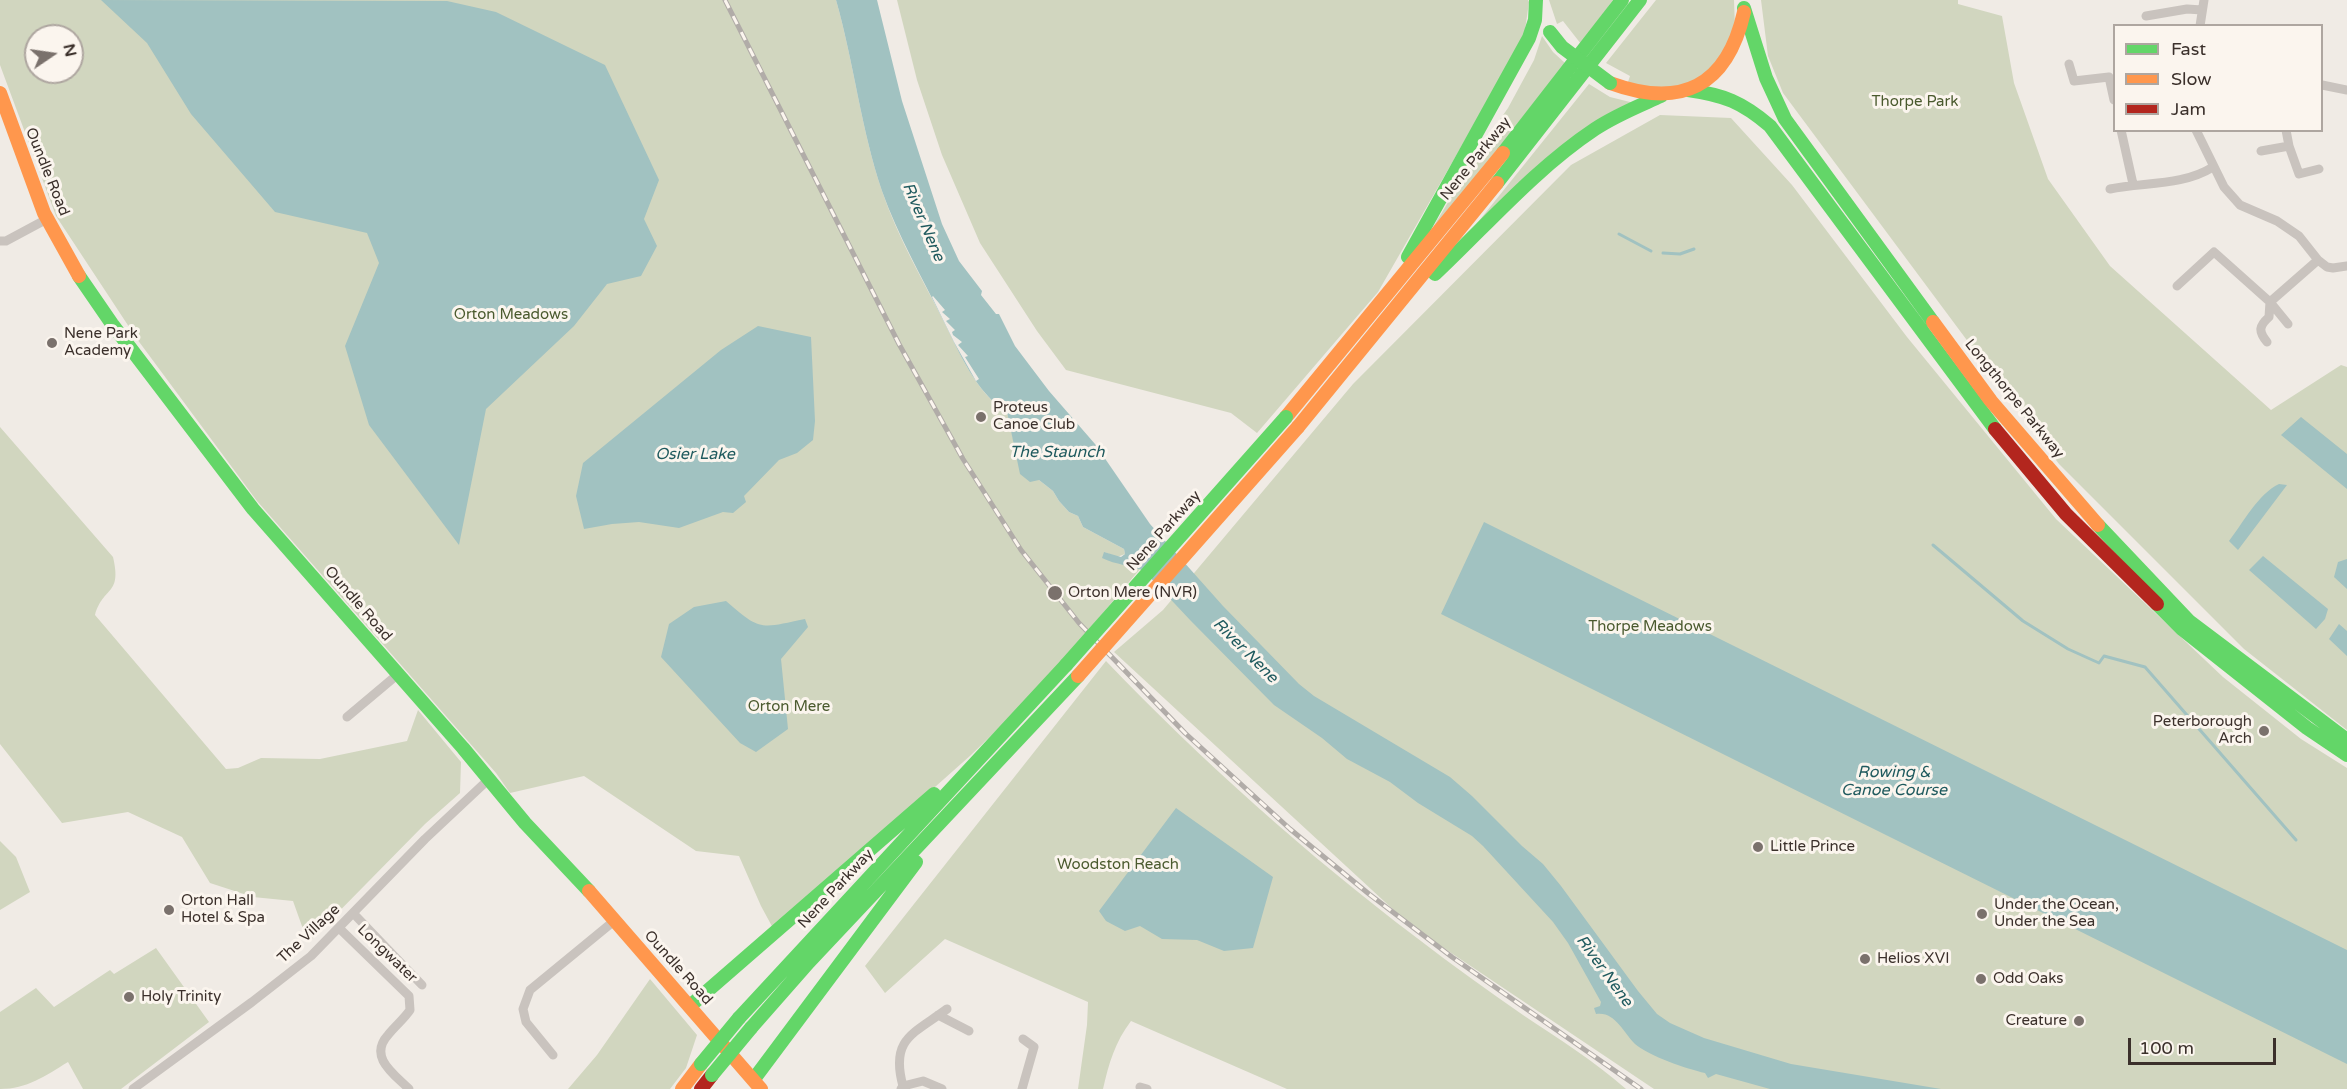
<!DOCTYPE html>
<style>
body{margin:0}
#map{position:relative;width:2347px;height:1089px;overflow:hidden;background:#f0ebe5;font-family:"Varela Round",sans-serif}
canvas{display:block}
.legend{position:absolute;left:2113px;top:24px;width:210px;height:108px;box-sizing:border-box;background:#fbf5ee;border:2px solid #aea6a0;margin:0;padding:8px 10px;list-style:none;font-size:18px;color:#3b302b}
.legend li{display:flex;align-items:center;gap:12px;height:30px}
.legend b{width:30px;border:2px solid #aea6a0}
.north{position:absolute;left:24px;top:24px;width:60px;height:60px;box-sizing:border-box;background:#fbf5ee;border:2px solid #aea6a0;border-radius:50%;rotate:77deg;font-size:16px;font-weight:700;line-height:24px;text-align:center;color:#3b302b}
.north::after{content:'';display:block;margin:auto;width:21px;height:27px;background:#7a716c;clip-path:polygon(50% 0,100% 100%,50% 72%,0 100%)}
.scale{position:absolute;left:2128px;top:1038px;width:148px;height:27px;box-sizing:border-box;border:3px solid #3b302b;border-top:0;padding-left:8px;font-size:18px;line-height:21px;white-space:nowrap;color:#3b302b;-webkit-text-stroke:4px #fbf5ee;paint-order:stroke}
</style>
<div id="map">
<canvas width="2347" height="1089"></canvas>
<ul class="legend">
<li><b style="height:8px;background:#63d668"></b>Fast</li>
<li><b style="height:8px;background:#ff974d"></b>Slow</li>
<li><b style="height:8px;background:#b3261e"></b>Jam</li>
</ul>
<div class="north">N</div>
<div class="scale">100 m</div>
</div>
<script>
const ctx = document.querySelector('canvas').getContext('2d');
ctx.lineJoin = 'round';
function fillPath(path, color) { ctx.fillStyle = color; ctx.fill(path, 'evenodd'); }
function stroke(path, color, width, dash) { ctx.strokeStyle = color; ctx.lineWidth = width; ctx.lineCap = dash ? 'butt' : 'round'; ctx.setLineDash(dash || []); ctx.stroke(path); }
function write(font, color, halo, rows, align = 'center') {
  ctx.font = font + ' "Varela Round",sans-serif'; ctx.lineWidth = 6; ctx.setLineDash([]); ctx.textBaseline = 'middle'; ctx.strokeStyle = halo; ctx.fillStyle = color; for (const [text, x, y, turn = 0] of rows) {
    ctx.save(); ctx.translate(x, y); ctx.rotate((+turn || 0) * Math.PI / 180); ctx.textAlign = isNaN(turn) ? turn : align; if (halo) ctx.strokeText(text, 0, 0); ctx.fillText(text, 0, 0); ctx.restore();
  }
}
const green = new Path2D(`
 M0,0H836C854,63 861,129 882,191C898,238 923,280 945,324C960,354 977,394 1007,412L1021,473L1033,480H1039L1053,491L1059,501L1069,512L1078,516L1083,527L1124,549L1125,554L1117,557L1104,552L1140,569L1037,691L971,755L774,930L761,906L739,856L696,851L584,776L510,793L496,773L257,501L137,339L56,216L0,65ZM36,36H72V72H36Z
 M897,0H1528L1529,2L1524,37L1378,292L1257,433L1231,413L1066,370L1037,331L980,243L942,155L917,80Z
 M1549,0H1613L1581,44L1563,21L1557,24Z
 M1656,0H1734L1735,28L1713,71L1688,85L1665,89L1637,86L1628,82L1630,76L1606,63Z
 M1761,0H1958V4L2002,16L2014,83L2048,179L2110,266L2271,410L2341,365L2347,367V730L2244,649L2059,464L1783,93L1768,56Z
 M1542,36L1553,52L1565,63L1420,249L1483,144L1508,108L1534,60Z
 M1589,84L1610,97L1634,103L1474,227Z
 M1660,115L1731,118L1792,185L1907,337L2056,519L2223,677L2301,739L2347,768V1089H1654L1411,926L1114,652L1163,610L1353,384L1571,165Z
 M0,427L113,557C122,596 104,585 95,615L226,769L238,768L261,758L320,759L407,741L418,710L461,762L460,793L425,824L308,943L293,901L253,897L210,883L182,837L128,812L62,823L0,744Z
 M1106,661C1202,761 1306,854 1417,938C1452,965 1487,990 1523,1015C1559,1039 1594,1061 1626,1089H1287L1131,1021C1115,1042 1109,1063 1103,1089H1078L1087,1025L1088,1002L945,939L885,993L865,966Z
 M0,841L16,857L30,892L0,910Z
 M156,948L209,1022L121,1089H83L68,1062C45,1076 27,1089 0,1089V1012L36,988L54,1007L110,970L114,974Z
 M650,979L697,1035L686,1068L670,1089H568L597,1055Z`);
const water = new Path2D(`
 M101,0L447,1L496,12L605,65L659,180L644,219L657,246L641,276L607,284L574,326L486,409L459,545L369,425L345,346L379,263L367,233L275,212L191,114L147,43Z
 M836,0H877L902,101L942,224L959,261L982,291L981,295L996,314H999L1015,346L1049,391L1095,444L1150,524L1223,606L1299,684L1314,696L1450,777L1472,796L1522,846L1543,864L1561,886L1638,991L1657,1014L1670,1023L1704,1038L1791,1064L1941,1089H1770L1716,1074L1708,1078L1705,1073C1687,1069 1649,1056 1635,1044C1623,1032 1615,1011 1596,1014L1594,1008L1600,1006L1601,1002L1568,943L1553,922L1483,846L1472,836L1418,803L1390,782L1347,759L1322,738L1274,705L1191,621L1144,571C1131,565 1116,565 1102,558L1104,552L1121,557L1125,554L1124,549L1083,527L1078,516L1069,512L1059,501L1053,491L1039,480L1030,482L1020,474L1007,412C976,393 959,352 943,320C922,277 898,236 882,191C861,129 854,63 836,0Z
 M758,326L811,337L815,421L813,440L797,453L779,460L744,496L746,502L733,513L723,512L679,528L639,522L612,524L584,529L576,496L583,463L721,350Z
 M2301,417L2347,454V489L2281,435Z
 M2279,484L2287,485L2238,550L2229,541C2243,523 2258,494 2279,484Z
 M1484,522L2347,950V1064L1441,614Z
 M2263,556L2328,609L2325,619L2316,629L2249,570Z
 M2347,559V589L2334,577L2338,562Z
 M726,601C761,632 761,628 805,619L808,627L781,659L788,729L756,752L740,743L661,657L669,624L694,607Z
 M2339,624L2347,631V656L2329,639Z
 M1176,808L1273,877L1253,948L1224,951L1197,940L1162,939L1140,926L1125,931L1106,921L1099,911Z`);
const pier = new Path2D(`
 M933,296L945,310L942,312L950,319L946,321L955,330L952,332L953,335L962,342L958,345L968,356L965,357L979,379L976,381L954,342L932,297Z`);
const stream = new Path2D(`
 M1619,234L1651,251
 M1663,253L1680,254L1694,249
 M1933,545L2023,621L2068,649L2099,663L2104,656L2145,667L2296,840`);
const street = new Path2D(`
 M2146,16L2187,9L2202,10
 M2200,26L2204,0
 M2069,64L2074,81L2109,77L2114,100
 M2322,85L2347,90
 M2121,130L2133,184
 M2196,130L2224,187L2240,205L2277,221L2299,236L2318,260L2327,267L2333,268L2347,266
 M2289,146L2299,174L2319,169
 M2261,151L2289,146L2286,130
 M2110,189C2144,182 2183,186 2213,167
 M0,241H6L47,219
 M2177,286L2214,252L2270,302L2269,317C2259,326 2258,331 2267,342
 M2288,324L2270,302L2318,260
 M347,717L397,675
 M353,913L422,985
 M339,928L409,996L410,1010C404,1019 395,1026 388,1035C368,1057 394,1074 409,1089
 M938,1015L969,1031
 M553,1055L526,1022L523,1009L530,990L614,921
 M903,1086L923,1081L942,1089
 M1140,1087L1147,1089
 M133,1089L252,1002L311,956L425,839L489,779
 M901,1089L903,1086C890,1039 913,1034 947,1009
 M1022,1089L1034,1047L1023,1039`);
const fast = new Path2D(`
 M1744,8L1766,78L1785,119L1933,322
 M1688,90C1724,95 1742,102 1770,126L1995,429
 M1503,153L1622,0
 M1497,183L1640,0
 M1408,257L1529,38L1535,20L1536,0
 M1435,274C1487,225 1535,169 1595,129C1616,115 1639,106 1661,96
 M79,276L112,324L253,509L463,748L525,823L589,891
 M2098,525L2189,621L2347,740
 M2157,604L2182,629L2307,728L2347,755
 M690,1006L934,794
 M739,1018L1066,665
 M751,1028L809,962L1078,676
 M754,1079L916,862`);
const slow = new Path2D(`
 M1610,83C1681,109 1727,87 1744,12
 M0,93L44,213L79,276
 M1933,322L1991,401L2098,525
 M1286,417L1503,153
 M1298,427L1497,183
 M589,891L761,1089
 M682,1089L701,1064`);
const jam = new Path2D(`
 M1995,429L2066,514L2157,604
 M701,1089L712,1075`);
const rail = new Path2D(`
 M725,0L899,344L963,459L1021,550L1079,623L1185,733L1290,829L1369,894L1452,957L1641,1089`);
const fastBridge = new Path2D(`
 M1550,32L1562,47L1610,83
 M1066,665L1286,417
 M701,1064L739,1018
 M712,1075L751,1028`);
const slowBridge = new Path2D(`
 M1078,676L1298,427`);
const markers = [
 [52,343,6,"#7a716c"],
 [981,417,6,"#7a716c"],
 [1055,593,8,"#7a716c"],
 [2264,731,6,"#7a716c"],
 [1758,847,6,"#7a716c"],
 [169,910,6,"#7a716c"],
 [1982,914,6,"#7a716c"],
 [1865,959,6,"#7a716c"],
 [1981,979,6,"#7a716c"],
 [129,997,6,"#7a716c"],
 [2079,1021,6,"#7a716c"]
];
const parkNames = [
 ["Thorpe Park",1915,102],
 ["Orton Meadows",511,315],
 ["Thorpe Meadows",1650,627],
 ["Orton Mere",789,707],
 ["Woodston Reach",1118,865]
];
const streetNames = [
 ["Nene Parkway",1476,159,-51],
 ["Oundle Road",47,172,68],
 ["Longthorpe Parkway",2014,399,51],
 ["Nene Parkway",1164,531,-48],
 ["Oundle Road",358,604,49],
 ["Nene Parkway",836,889,-47],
 ["The Village",309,934,-43],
 ["Longwater",387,954,44],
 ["Oundle Road",678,968,48]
];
const poiNames = [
 ["Nene Park",64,334],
 ["Academy",64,351],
 ["Proteus",993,408],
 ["Canoe Club",993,425],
 ["Orton Mere (NVR)",1068,593],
 ["Peterborough",2252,722,"right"],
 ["Arch",2252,739,"right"],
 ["Little Prince",1770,847],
 ["Orton Hall",181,901],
 ["Hotel & Spa",181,918],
 ["Under the Ocean,",1994,905],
 ["Under the Sea",1994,922],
 ["Helios XVI",1877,959],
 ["Odd Oaks",1993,979],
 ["Holy Trinity",141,997],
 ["Creature",2067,1021,"right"]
];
const waterNames = [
 ["River Nene",923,222,67],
 ["The Staunch",1057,453],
 ["Osier Lake",695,455],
 ["River Nene",1245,651,45],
 ["Rowing &",1894,773],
 ["Canoe Course",1894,791],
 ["River Nene",1604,971,54]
];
fillPath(green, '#d1d6bf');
fillPath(water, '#a1c2c1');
fillPath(pier, '#f0ebe5');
stroke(stream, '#a1c2c1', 3);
stroke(street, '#c9c3be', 9);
stroke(fast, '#63d668', 14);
stroke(slow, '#ff974d', 14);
stroke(jam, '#b3261e', 14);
stroke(rail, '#b1aca8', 5);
stroke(rail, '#fbf5ee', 3, [9]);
stroke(fastBridge, '#63d668', 14);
stroke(slowBridge, '#ff974d', 14);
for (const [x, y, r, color] of markers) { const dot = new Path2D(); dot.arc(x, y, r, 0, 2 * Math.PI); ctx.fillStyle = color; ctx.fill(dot); stroke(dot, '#fbf5ee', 2); }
write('15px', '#4a5a2e', '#fbf5ee', parkNames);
write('15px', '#3b302b', '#fbf5ee', streetNames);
write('15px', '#3b302b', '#fbf5ee', poiNames, 'left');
write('italic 16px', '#1f5a5e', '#fbf5ee', waterNames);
</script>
